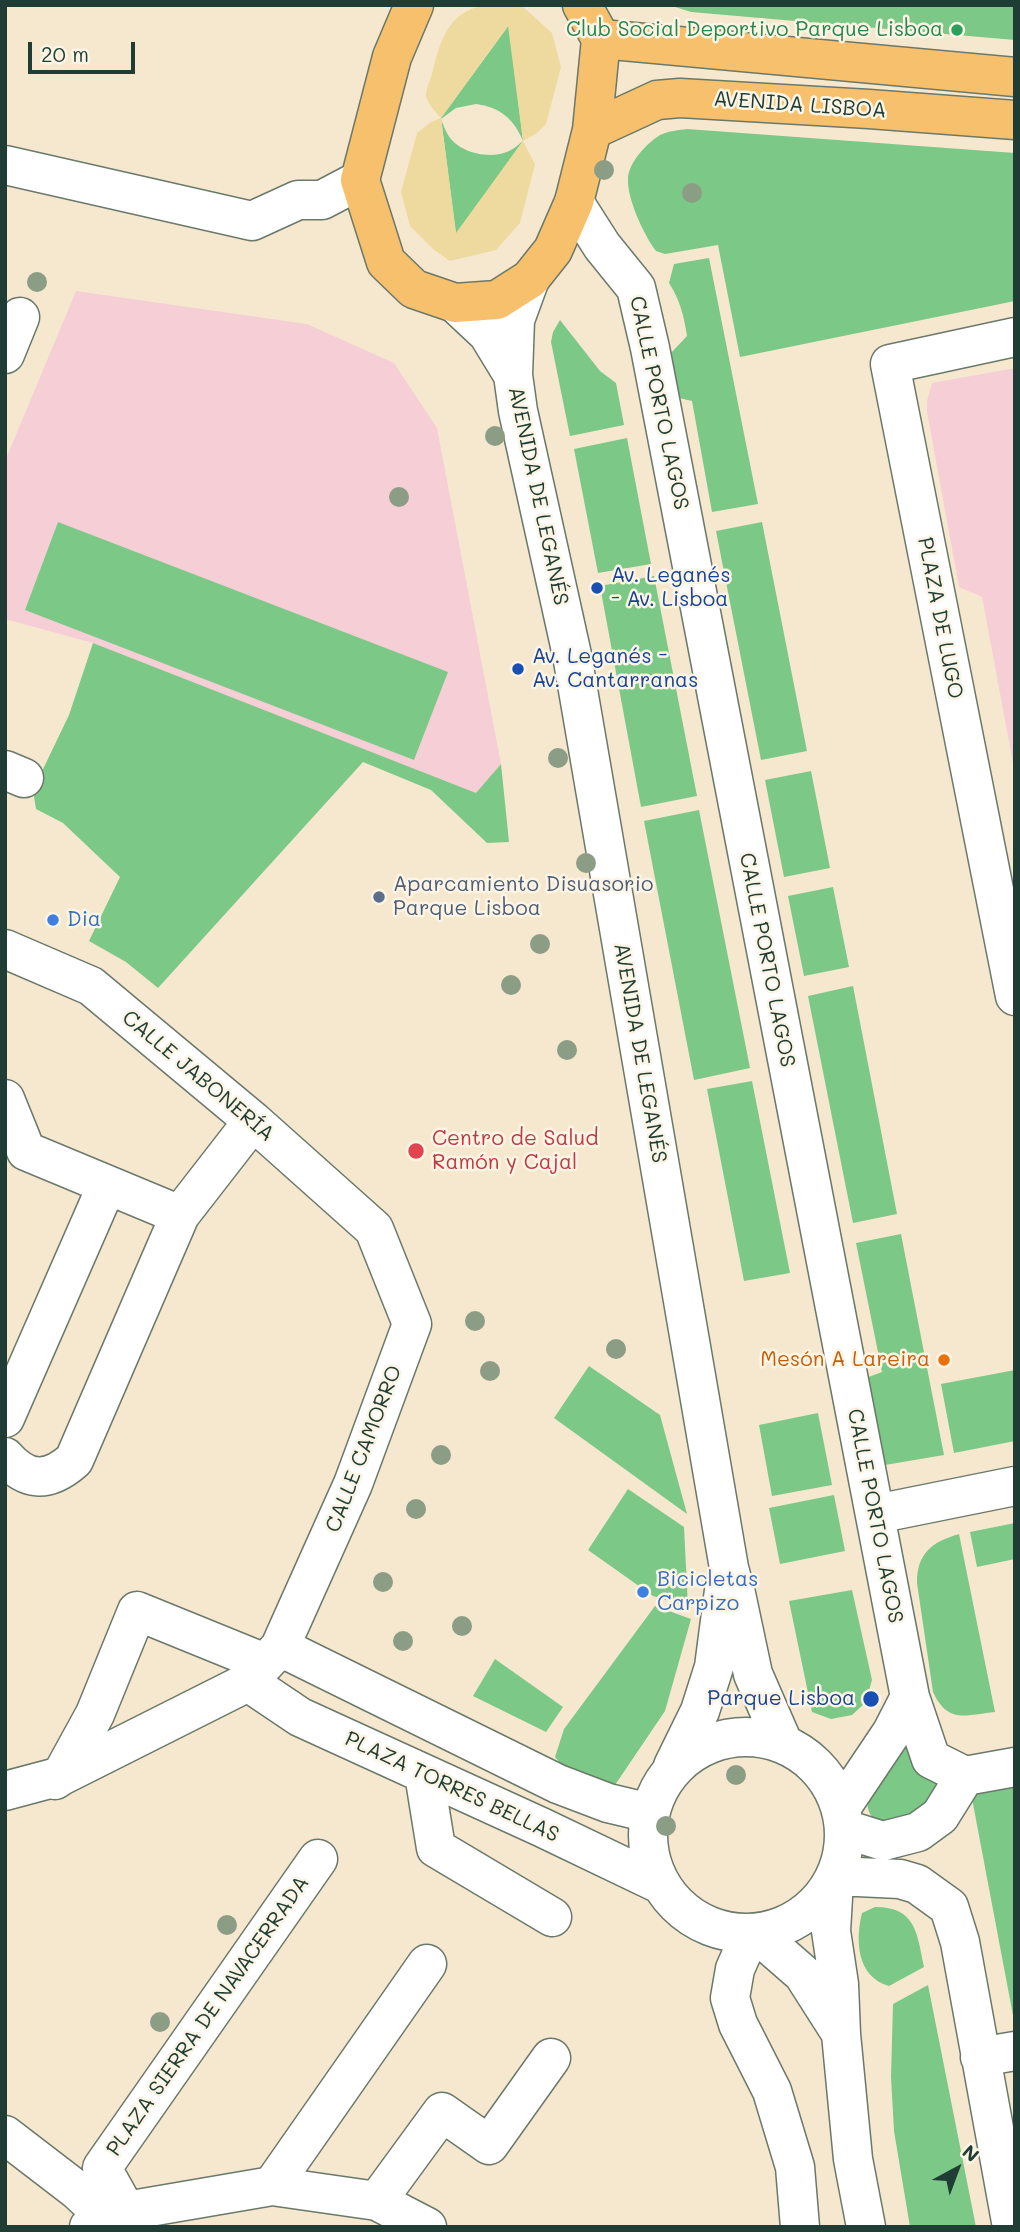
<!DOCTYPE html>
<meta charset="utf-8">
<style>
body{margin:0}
#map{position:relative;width:1020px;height:2232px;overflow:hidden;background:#f6e8cf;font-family:Mali,sans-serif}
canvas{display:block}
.frame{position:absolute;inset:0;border:7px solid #1f3d34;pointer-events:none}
.north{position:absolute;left:922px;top:2134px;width:70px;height:70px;-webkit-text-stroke:5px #fcf5e5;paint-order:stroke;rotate:41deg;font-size:19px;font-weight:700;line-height:28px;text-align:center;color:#1f3d34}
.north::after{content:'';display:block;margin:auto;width:24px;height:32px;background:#1f3d34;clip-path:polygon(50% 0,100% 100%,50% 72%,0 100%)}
.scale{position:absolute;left:28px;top:42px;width:107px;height:32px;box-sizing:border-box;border:4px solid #1f3d34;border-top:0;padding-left:9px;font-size:21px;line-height:24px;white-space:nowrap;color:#1f3d34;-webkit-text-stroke:5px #fcf5e5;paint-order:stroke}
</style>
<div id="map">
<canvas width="1020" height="2232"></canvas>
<div class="frame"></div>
<div class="north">N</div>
<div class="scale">20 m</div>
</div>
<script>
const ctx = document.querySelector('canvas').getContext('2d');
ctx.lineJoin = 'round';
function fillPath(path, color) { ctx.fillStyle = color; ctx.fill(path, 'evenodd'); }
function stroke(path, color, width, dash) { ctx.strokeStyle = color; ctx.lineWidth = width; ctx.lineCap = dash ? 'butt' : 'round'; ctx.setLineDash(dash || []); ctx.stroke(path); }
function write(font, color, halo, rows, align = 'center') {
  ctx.font = font + ' Mali,sans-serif'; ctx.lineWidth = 5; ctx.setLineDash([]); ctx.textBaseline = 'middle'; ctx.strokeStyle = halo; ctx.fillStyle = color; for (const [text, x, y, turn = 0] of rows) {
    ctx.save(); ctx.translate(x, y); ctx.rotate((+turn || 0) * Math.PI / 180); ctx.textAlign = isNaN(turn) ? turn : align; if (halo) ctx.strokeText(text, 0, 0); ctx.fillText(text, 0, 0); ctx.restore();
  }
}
const built = new Path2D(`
 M76,291L307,324L394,363L437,428L501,764L476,794L93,643L5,619V461Z
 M1015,368V774L982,597L959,587L927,412V401L932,383Z`);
const green = new Path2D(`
 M669,5H1015V40L691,12Z
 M509,25L523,141L456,234L441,118ZM476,104C500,107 514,119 523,141C519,144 514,149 509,151C490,160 459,153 448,135C445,130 443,124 441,119L456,108Z
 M687,129L1015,153V301L740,357L718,245L665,254L656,251C644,235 627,199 628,179C628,163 647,143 660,135C668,131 679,130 687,129Z
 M709,258L758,504L712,512L692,401L679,398L670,354L687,336C684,316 680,300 669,283L674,264Z
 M560,320L600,371L616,383L624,425L570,436L551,342L553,332Z
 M627,438L651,564L598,573L574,449Z
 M58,522L448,672L414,760L25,610Z
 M762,522L807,751L761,760L716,531Z
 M654,576L697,796L641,807L600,586Z
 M93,643L476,793L501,764L509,842L487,843L431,790L363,762L158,988L126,962L89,941L120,877L63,823L36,809L33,790L69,715Z
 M811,771L830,868L784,877L765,780Z
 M699,810L750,1068L694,1080L644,821Z
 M833,887L849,967L804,976L788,896Z
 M853,986L897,1214L853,1223L808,996Z
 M752,1081L790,1273L744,1281L707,1089Z
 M901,1234L944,1455L885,1465L863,1379L882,1372L856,1243Z
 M589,1366L660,1415L687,1514L554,1418Z
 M1015,1370V1441L954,1453L941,1384Z
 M818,1413L832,1485L772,1496L759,1425Z
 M628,1489L684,1527L688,1607L653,1596L588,1550Z
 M834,1495L845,1551L780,1564L769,1508Z
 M1015,1523V1559L977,1567L970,1532Z
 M959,1534L995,1712C965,1715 948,1724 933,1692L917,1583C917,1553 932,1542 959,1534Z
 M852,1590L872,1680L868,1694L864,1704L852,1715L831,1719L812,1712L789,1601Z
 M655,1606L691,1619L665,1711L615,1785C579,1790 577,1784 555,1757L564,1729Z
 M495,1659L563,1707L546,1732L473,1696Z
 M908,1734L939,1785C916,1818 917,1816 878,1824C873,1819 870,1815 868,1809C864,1790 897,1750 908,1734Z
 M1015,1779V2026L970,1788Z
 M875,1907C916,1907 917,1933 924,1967L889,1986C857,1977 855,1941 862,1913Z
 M928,1985L976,2227H910L894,2131L891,2077L893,2004Z`);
const sand = new Path2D(`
 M485,5H521L552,33L561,67L546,124L537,133L523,141L535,164L520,223L496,250L450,261L433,249L410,226L401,192L417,133L431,122L441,118C436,112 427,104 426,95C426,89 430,80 432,74C440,42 447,12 485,5ZM508,26L523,141L456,233L441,118Z`);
const minor = new Path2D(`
 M5,165L252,221L298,200H322L360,180
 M574,202L602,246L636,288L650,348L910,1697L931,1759L965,1776L1015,1767
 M530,279L515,320L513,375L518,411L572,655L729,1568L736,1594L753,1674L783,1743
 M455,303L488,334L513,375
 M1015,337L890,364L1015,996
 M5,354L20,317
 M5,770L24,778
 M5,949L91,986L253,1121L374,1229L412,1324L353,1484L280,1647L248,1682L61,1776L5,1791
 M5,1099L26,1151L180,1215L253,1121
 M5,1418L107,1185
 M5,1457C28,1483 49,1482 74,1460L180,1215
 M876,1514L1015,1486
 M280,1647L558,1784L608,1803L650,1813
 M248,1682L300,1717L541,1827L660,1884
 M648 1835a98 98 0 1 1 196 0a98 98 0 1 1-196 0Z
 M673,1766L700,1711L714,1667L725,1583
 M424,1774L436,1848L552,1917
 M55,1780L61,1776L95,1714L137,1611L265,1663
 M841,1808L892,1732L910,1697
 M845,1829L883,1841L918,1832L940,1816L965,1776
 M836,1876L900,1879L917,1884L949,1907L960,1942L1012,2227
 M834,1881L831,1931L839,1984L841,2034L853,2159L866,2227
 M751,1933L735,1969L730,1998L738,2024L772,2091L795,2167L800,2227
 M756,1933L803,1974L840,2032
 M980,2057L1015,2051
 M5,2135L78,2191L107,2218
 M272,2186L427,1964
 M377,2201L442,2112L489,2145L551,2058
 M126,2211L102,2168L318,1859
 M89,2227L126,2211L272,2186L377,2201L427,2227`);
const major = new Path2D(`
 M414,5L392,57L360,180L386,262L414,289L455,303L497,300L530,279L553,250L574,202L592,130L601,39L582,5
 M601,39L1015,77
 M592,130L657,100L680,98L869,109L1015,120`);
const trees = [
 [604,170],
 [692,193],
 [37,282],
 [495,436],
 [399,497],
 [558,758],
 [586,863],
 [540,944],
 [511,985],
 [567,1050],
 [475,1321],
 [616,1349],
 [490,1371],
 [441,1455],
 [416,1509],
 [383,1582],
 [462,1626],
 [403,1641],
 [736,1775],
 [666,1826],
 [227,1925],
 [160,2022]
];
const markers = [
 [957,30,7,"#2e9e5b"],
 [597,588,7,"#1a4fb4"],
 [518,669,7,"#1a4fb4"],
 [379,897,7,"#5c6f8a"],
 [53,920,7,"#3f7fe0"],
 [416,1151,9,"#e0444e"],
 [944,1360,7,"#e8710a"],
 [643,1592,7,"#3f7fe0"],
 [871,1699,9,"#1a4fb4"]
];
const leisureNames = [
 ["Club Social Deportivo Parque Lisboa",943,30]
];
const streetNames = [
 ["AVENIDA LISBOA",800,105,4],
 ["CALLE PORTO LAGOS",659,403,78],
 ["AVENIDA DE LEGANÉS",538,496,78],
 ["PLAZA DE LUGO",940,618,79],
 ["CALLE PORTO LAGOS",767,960,79],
 ["AVENIDA DE LEGANÉS",640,1053,80],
 ["CALLE JABONERÍA",198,1076,40],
 ["CALLE CAMORRO",364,1449,-69],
 ["CALLE PORTO LAGOS",875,1516,79],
 ["PLAZA TORRES BELLAS",452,1787,25],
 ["PLAZA SIERRA DE NAVACERRADA",208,2016,-55]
];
const transitNames = [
 ["Av. Leganés",611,576],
 ["- Av. Lisboa",611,600],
 ["Av. Leganés -",532,657],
 ["Av. Cantarranas",532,681],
 ["Parque Lisboa",855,1699,"right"]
];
const serviceNames = [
 ["Aparcamiento Disuasorio",393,885],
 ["Parque Lisboa",393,909]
];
const shopNames = [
 ["Dia",67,920],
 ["Bicicletas",657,1580],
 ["Carpizo",657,1604]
];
const healthNames = [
 ["Centro de Salud",432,1139],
 ["Ramón y Cajal",432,1163]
];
const foodNames = [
 ["Mesón A Lareira",930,1360]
];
fillPath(built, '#f6cfd6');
fillPath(green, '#7cc886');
fillPath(sand, '#eeda9e');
stroke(minor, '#6a796a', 41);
stroke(major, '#6a796a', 41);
stroke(minor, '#fff', 38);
stroke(major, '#f7c06c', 38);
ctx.fillStyle = '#8c9d85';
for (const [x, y] of trees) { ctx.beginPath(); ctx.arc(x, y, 10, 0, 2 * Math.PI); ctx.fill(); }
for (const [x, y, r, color] of markers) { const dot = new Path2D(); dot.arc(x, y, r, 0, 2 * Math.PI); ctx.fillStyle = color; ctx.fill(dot); stroke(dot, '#fcf5e5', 2.5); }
write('21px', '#27864d', '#fcf5e5', leisureNames, 'right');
write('21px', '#1f3d34', '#fcf5e5', streetNames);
write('21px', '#164399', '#fcf5e5', transitNames, 'left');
write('21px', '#4e5e75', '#fcf5e5', serviceNames, 'left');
write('21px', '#366cbe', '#fcf5e5', shopNames, 'left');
write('21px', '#be3a42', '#fcf5e5', healthNames, 'left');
write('21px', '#c56008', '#fcf5e5', foodNames, 'right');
</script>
